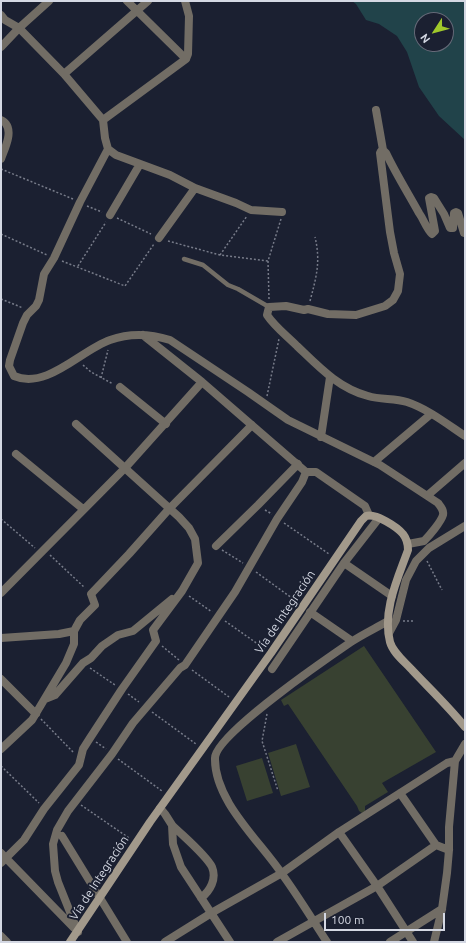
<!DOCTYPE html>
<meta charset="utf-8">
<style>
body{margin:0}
#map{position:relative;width:466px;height:943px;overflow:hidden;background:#1b2031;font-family:Ubuntu,sans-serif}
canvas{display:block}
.frame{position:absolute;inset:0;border:2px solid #d4d8e3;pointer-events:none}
.north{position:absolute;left:414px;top:12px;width:40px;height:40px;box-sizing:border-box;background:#1b2031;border:1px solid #656a78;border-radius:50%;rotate:234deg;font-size:11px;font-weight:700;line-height:16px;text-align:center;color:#d4d8e3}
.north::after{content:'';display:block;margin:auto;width:14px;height:18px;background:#a0c92b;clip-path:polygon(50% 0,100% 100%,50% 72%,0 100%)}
.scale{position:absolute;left:324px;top:913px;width:121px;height:18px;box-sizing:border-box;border:2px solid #d4d8e3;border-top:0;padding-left:5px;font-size:12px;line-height:14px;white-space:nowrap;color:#d4d8e3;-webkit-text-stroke:3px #1b2031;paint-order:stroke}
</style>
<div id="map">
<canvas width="466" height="943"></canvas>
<div class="frame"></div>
<div class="north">N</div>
<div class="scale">100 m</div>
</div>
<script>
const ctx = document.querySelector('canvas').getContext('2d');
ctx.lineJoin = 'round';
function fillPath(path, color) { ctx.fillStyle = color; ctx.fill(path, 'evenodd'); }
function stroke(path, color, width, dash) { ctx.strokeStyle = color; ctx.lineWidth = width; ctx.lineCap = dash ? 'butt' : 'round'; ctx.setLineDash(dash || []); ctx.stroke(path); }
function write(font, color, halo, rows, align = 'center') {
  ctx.font = font + ' Ubuntu,sans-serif'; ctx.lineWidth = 4; ctx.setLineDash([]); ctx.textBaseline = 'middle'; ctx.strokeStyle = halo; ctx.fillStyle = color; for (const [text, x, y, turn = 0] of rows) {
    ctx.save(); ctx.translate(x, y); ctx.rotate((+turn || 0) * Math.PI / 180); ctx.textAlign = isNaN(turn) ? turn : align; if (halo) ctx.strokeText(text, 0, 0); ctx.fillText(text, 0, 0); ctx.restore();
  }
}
const green = new Path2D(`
 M364,646L436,752L382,783L388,792L365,806V811L362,813L359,811L357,806L288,704L284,706L281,700Z
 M296,744L310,787L281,796L268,753Z
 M262,758L273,793L247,801L236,766Z`);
const water = new Path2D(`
 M352,1H465V140L439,116L419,87L407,52L397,36L379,24L366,20L356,4ZM422,20H446V44H422Z`);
const path = new Path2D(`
 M1,169L73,199
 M87,206L102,212
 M117,218L151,234
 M1,234L47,255
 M168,241L220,255L268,261
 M220,255L247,216
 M62,261L125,286L154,244
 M78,266L106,222
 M1,299L23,308
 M269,299L268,261L281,219
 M310,301C316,278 321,262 315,237
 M83,365L91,372L113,384
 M101,378L108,350
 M267,396L279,339
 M265,510L272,514
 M1,519L35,548
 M284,523L329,554
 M222,550L243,563
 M50,555L85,588
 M427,561L442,590
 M256,572L296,601
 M189,596L212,612
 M225,621L265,649
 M403,621H413
 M162,646L179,660
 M90,668L115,685
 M192,670L229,697
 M128,694L139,702
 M152,712L196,744
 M267,714L262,741L278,791
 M41,719L73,752
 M96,742L106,749
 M118,759L162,791
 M1,766L39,803
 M81,805L129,838`);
const service = new Path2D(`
 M184,259L203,265L228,285L238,289L269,307`);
const minor = new Path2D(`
 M127,1L186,59
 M1,15L5,20L19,28L64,74L103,120L105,138L108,149L80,202L54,258L44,274L39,300L36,306L27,315L23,323L10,360L9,366L14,376C47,390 81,350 110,340C129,333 151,334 170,340L248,392L288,420L380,465L438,503C441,507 444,510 443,515C441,522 429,536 424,541L408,544
 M1,47L19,28L49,1
 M64,74L148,1
 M376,110L383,150
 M1,120C3,121 5,122 6,124C13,133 4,150 1,159
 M103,120L186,59L188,54L189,16L185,1
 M108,149L116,155L170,175L195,188L236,203L251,210L282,212
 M110,215L140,164
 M464,233L458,213L456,212L454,213L453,228H450L444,214L434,198L431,197L429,198L435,231L432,234C426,228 424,220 419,213C408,193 396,174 386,153L384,151H381L380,153L390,232L394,253L400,274L398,291L393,300L385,306L356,315L328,314L308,309L304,310L286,306L269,307L267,315C275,327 286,335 297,346C318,366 338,388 368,396C381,400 394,398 407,402C428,409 447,424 465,436
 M159,238L195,188
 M143,335L202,382L306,472H316L365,506L369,515
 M120,387L166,424
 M321,437L330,377
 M16,454L83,509
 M374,462L431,414
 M428,495L465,463
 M216,546L258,505L298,464
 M344,563L392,596
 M1,593L125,468L202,382
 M310,612L352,641
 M389,633L396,620L406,580L416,561L429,548L465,526
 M1,638L59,634L74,631
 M272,669L344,563L379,518
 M1,679L36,714
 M45,699L55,695L83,663L91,658L102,646L118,635L133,631L172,599
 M1,749L32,720L66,663L74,644V631L80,620L95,605L91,594L129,554L169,509L252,425
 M400,793L436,845
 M160,808L165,814L172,825L173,844L181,867L230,942
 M172,825C183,836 206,855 212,867C217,879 210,891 201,898
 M339,832L377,886L413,942
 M62,836L127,942
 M1,853L74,928
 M1,863L24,840L44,809L79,765L83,749L90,738L122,689L156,641L153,630L182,591L198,563L195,539L189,528L179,517L76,424
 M78,932L58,882L55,871L53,844L57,830L68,811L112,754L133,723L180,668L185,665L235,592L277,519L302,482L306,472
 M1,936L7,942
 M165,942L213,912L282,873L339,832L447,763L455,761
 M277,942L377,886L436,845L449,850
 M327,942C312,919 298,896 282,874C260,841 214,801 215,758C215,735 329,657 351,642C363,634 376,628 388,621
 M390,942L442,909
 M434,942L442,909L447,873L449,850V827L455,761L465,744`);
const secondary = new Path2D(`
 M70,942L150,822L271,653L361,521L366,516C376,513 397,527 403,534C407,539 408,544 408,550C398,578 382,611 390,642C393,653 405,662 413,671C430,689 449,707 465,727`);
const streetNames = [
 ["Vía de Integración",285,612,-56],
 ["Vía de Integración",99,878,-57]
];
fillPath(green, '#384131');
fillPath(water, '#21434a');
stroke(path, '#777b89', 1.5, [2, 2]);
stroke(service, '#726d65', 4.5);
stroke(minor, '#726d65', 8);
stroke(secondary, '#a2998b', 8);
write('12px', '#d4d8e3', '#1b2031', streetNames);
</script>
